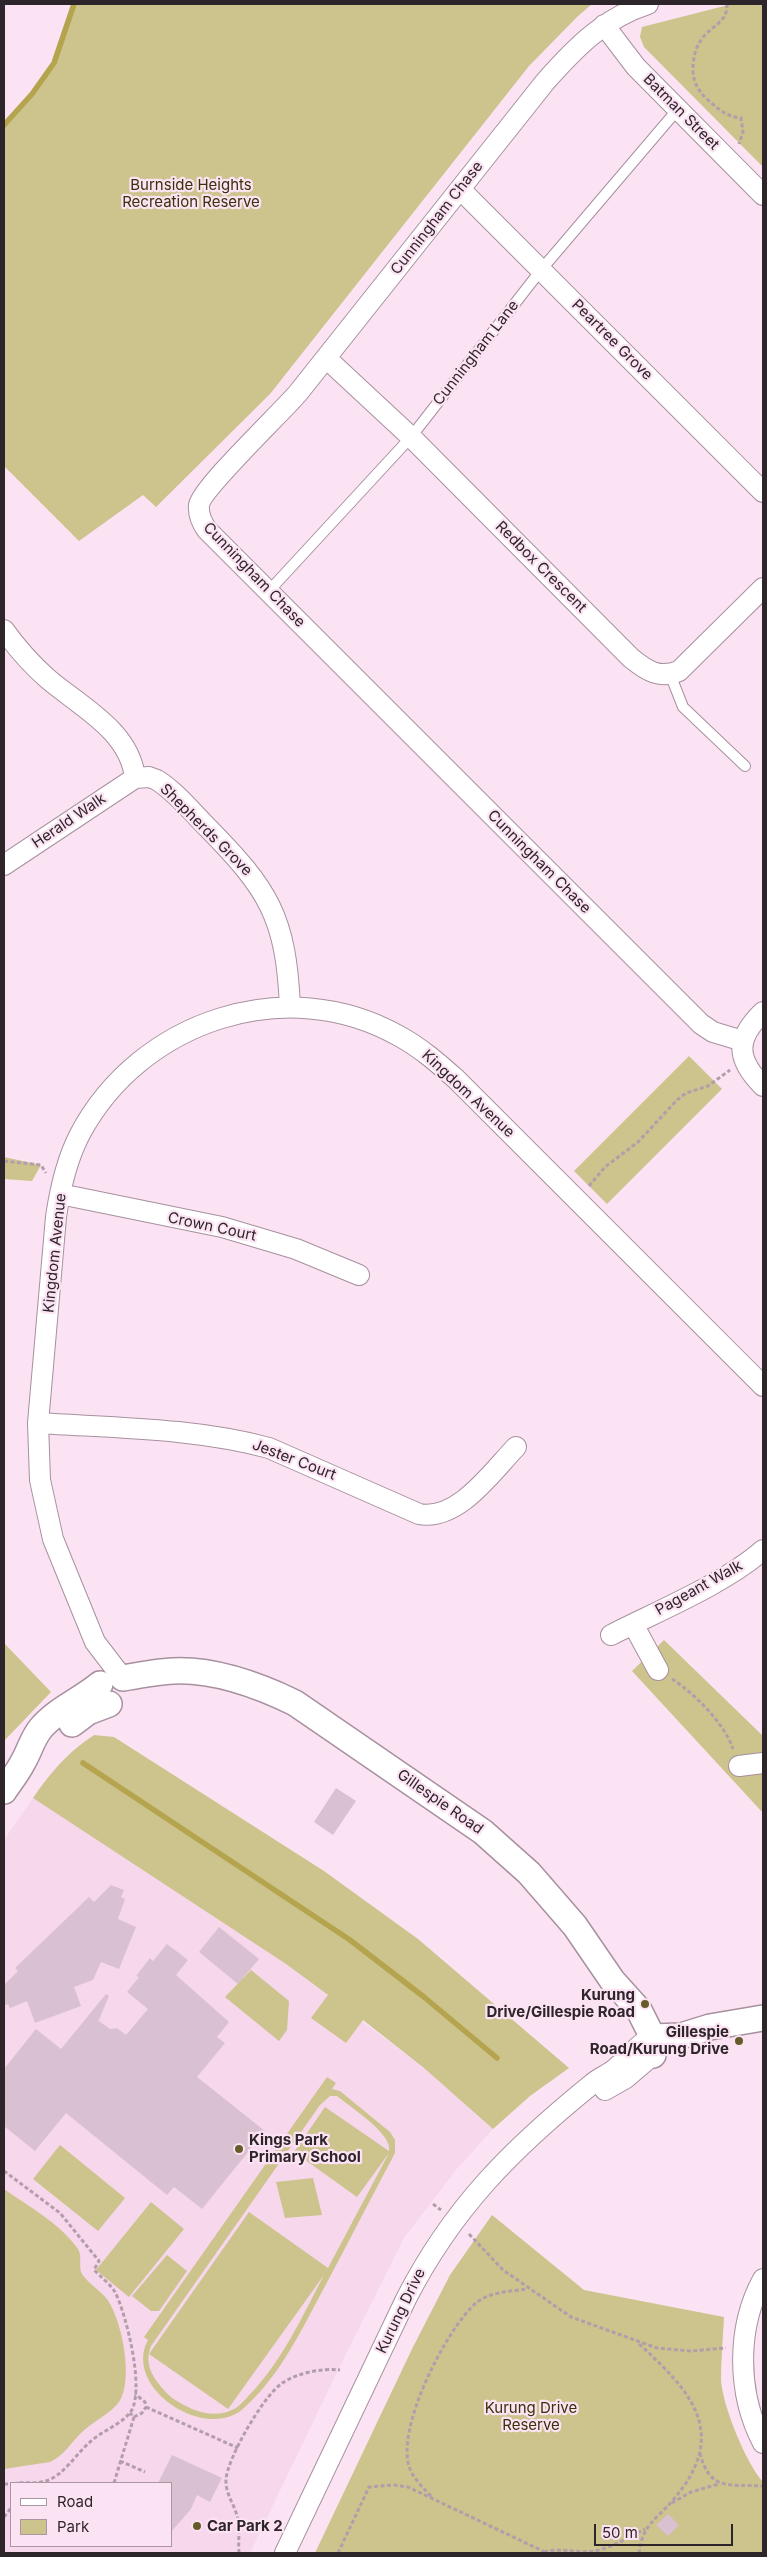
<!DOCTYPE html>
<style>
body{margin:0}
#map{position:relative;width:767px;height:2557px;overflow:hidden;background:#fce3f3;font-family:Inter,sans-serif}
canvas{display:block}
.frame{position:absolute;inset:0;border:5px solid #2e252b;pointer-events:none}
.legend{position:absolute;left:10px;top:2482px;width:162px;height:65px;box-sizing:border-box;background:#fce3f3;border:1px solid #aa97a3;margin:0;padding:6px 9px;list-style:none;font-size:15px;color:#2e252b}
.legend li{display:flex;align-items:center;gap:10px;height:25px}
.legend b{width:25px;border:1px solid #aa97a3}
.scale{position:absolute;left:594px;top:2524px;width:139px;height:22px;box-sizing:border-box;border:2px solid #2e252b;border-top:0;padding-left:6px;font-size:15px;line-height:18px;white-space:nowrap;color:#2e252b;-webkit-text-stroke:4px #fce3f3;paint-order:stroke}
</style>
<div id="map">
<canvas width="767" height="2557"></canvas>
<div class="frame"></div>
<ul class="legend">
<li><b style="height:6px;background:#fff"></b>Road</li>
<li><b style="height:14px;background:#cdc38c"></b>Park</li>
</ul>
<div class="scale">50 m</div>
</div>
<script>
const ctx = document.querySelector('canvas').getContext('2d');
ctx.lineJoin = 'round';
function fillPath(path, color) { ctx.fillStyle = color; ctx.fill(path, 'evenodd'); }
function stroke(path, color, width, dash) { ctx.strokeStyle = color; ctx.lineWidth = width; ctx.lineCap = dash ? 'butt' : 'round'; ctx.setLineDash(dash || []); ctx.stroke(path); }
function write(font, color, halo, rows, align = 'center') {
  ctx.font = font + ' Inter,sans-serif'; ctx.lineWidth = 4.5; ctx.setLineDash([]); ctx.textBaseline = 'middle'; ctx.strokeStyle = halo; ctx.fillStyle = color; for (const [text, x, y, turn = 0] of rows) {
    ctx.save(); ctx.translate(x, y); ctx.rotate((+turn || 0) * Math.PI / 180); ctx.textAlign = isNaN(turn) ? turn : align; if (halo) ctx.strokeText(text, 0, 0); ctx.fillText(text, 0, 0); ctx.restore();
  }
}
const built = new Path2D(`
 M33,1798L286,1964L424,2068L493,2129L456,2170L404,2238L342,2362L250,2553H4V1840ZM11,2483H171V2546H11Z`);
const green = new Path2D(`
 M74,4H592L577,17L529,66L270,394L156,507L143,495L79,541L4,466V125L32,94L54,63Z
 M732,4H763V167L644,47L640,37L642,27Z
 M689,1056L722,1089L607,1204L574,1171Z
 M4,1157L41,1165L32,1181L4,1179Z
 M664,1640L763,1736V1813L632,1671Z
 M4,1643L51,1692L4,1741Z
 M94,1735L114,1737L324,1871L418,1939L569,2068L530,2096L493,2129L424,2068L363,2020L346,2043L311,2018L328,1995L286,1964L33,1798C51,1772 67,1753 94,1735Z
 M251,1970L289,2001L287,2030L279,2041L225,1997Z
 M327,2077L336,2083L332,2089L340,2091L390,2132L395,2140V2153C371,2198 348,2243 324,2288C301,2331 281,2374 245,2407C207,2444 122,2388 148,2340L144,2337ZM330,2096H337C350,2107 393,2134 389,2151L325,2107L294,2152L357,2197L389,2153L328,2268L249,2212L149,2354L228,2409L324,2275C303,2315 285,2355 255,2389C249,2395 243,2403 236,2408C222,2416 207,2415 192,2409C182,2404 171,2399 164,2390C152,2377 144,2363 151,2346L320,2105Z
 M60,2145L125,2198L98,2231L33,2179Z
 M313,2178L322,2215L285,2218L276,2182Z
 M4,2189C28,2206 61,2224 78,2249C82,2255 79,2265 81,2272C85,2281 101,2291 107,2299C122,2320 134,2380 119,2402C110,2414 94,2421 83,2431C72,2441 64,2456 50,2462L4,2469Z
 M151,2202L184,2229L129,2297L96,2270Z
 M492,2215L584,2290L724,2317C723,2338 721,2359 721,2379C722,2405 746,2463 763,2482V2553H315L412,2349L450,2275Z
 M167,2255L187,2271L159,2311H151L132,2296Z`);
const stream = new Path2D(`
 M4,125L32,94L54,63L74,4
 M83,1763L350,1940L424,1997L497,2058`);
const building = new Path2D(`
 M336,1788L356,1801L333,1835L314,1822Z
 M111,1885L124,1890L121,1897L125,1899L118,1919L136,1927L119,1969L101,1962L93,1980L74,1987L81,2006L35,2023L27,2001L10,2008L8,2004L4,2006V1985L18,1971L15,1968L89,1897L94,1902Z
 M219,1927L259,1959L238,1984L199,1952Z
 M167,1944L188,1960L176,1975L229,2022L217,2037L225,2043L197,2077L265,2131L202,2209L174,2187L167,2195L66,2113L35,2151L4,2126V2069L36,2029L61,2049L106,1994L109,1996L98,2022L99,2021L110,2029L117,2028L126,2035L148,2009L127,1992L139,1977L136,1976L150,1958L153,1961Z
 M172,2455L222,2478L210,2502L197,2495L191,2509L171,2532V2483H158Z
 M668,2514L679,2525L668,2536L656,2525Z`);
const path = new Path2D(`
 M727,4C728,23 710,26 701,40C695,49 693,59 693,69C693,82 698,91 708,100C718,109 727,117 741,118L743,132L739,144
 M4,1161L41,1165L46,1173
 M589,1186L605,1167L638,1142L677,1100L686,1093L708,1086L730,1070
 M672,1679C694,1693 725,1724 733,1749
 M4,2171L60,2213L99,2261L94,2270C100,2276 110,2284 115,2292C126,2313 147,2395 129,2414C118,2426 100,2432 89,2443C76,2454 63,2476 46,2481C38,2484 25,2482 16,2483
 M433,2204L441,2210
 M469,2234L503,2270L571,2317L657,2348L690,2351L726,2348
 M639,2344C692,2392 730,2434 673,2500C655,2521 643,2524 639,2553
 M146,2407L238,2448
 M134,2417L142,2413L146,2407L145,2402L135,2394
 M700,2453C710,2492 729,2484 763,2486
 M120,2461L145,2472
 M114,2483L134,2417L130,2413
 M4,2484H11
 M431,2496C423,2488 414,2479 410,2469C394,2430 447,2328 476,2303C489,2292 511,2291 527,2289
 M672,2503L691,2492L719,2484
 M4,2517L11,2508
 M544,2552C561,2547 578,2554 595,2551C613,2547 629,2537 645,2529
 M239,2553C238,2542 240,2530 238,2519C235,2505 225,2494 226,2479C228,2457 263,2397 281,2384C296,2373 322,2368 340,2370
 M338,2553L369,2487L394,2485L408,2487L547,2553`);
const service = new Path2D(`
 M268,592L411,437L541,270L678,109
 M670,674L683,707L745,766`);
const minor = new Path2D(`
 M648,4C604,18 575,48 545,82L298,393C281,413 202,488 199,505C198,515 202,523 207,530L701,1024L713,1032L743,1041
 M604,25L636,67L763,195
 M460,189L763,492
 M326,358L411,437L631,658C647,671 659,679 679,671L763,588
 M4,630C17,648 32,665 48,679C81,707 130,731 135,778
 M4,865L135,778L149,777L157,780C176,792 191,811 207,827C269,890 286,917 290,1007
 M763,1012C735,1039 736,1059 763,1086
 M60,1194L222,1227L296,1249L359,1275
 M38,1423C115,1428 195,1428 269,1448L419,1514C458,1521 491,1473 516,1447
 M633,1624L658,1670
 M611,1635C656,1612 726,1583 763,1550
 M121,1676L95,1642L53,1539L40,1480L38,1423L56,1217C60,1189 67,1159 80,1134C140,1021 286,972 399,1036C421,1048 438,1063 456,1079L763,1386
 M739,1766L763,1763
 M605,2090L626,2078L653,2055
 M763,2279C736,2328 737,2394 763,2443
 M285,2553L406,2299C453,2207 513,2148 592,2084C600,2077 610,2074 617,2067C630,2057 636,2045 652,2037`);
const tertiary = new Path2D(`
 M123,1678C140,1675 156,1672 173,1671C214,1669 258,1685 295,1703L483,1832L529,1873L575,1926L612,1980L639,2010L650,2032L653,2055
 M72,1724L88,1712L109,1704
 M4,1791C10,1782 18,1772 23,1762C30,1750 32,1739 41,1728C57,1709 81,1700 100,1684
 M652,2037L681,2036L710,2027L763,2018`);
const markers = [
 [645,2004,5,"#655c29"],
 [739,2041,5,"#655c29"],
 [239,2149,5,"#655c29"],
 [197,2526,5,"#655c29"]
];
const streetNames = [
 ["Batman Street",681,112,45],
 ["Cunningham Chase",437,218,-52],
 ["Peartree Grove",612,340,45],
 ["Cunningham Lane",476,353,-52],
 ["Redbox Crescent",541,567,45],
 ["Cunningham Chase",254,575,46],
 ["Herald Walk",69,821,-34],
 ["Shepherds Grove",206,830,45],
 ["Cunningham Chase",539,862,45],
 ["Kingdom Avenue",468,1094,43],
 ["Crown Court",212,1227,12],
 ["Kingdom Avenue",55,1253,-84],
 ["Jester Court",294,1460,21],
 ["Pageant Walk",699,1588,-29],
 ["Gillespie Road",440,1802,35],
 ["Kurung Drive",401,2311,-64]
];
const parkNames = [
 ["Burnside Heights",191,185],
 ["Recreation Reserve",191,202],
 ["Kurung Drive",531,2408],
 ["Reserve",531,2425]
];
const poiNames = [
 ["Kurung",635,1995],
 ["Drive/Gillespie Road",635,2012],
 ["Gillespie",729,2032],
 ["Road/Kurung Drive",729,2049],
 ["Kings Park",249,2140,"left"],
 ["Primary School",249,2157,"left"],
 ["Car Park 2",207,2526,"left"]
];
fillPath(built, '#f7d7ec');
fillPath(green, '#cdc38c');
stroke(stream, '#b4a44d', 5.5);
fillPath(building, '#dac1d1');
stroke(service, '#a7909f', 12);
stroke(minor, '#a7909f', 22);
stroke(tertiary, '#a7909f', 28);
stroke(path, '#b29eab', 3, [4, 2.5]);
stroke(service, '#fff', 10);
stroke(minor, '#fff', 20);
stroke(tertiary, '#fff', 25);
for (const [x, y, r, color] of markers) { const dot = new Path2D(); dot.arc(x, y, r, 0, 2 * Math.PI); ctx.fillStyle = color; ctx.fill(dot); stroke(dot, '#fce3f3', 2); }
write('15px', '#2e252b', '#fce3f3', streetNames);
write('15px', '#38310a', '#fce3f3', parkNames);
write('bold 15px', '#2e252b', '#fce3f3', poiNames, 'right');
</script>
